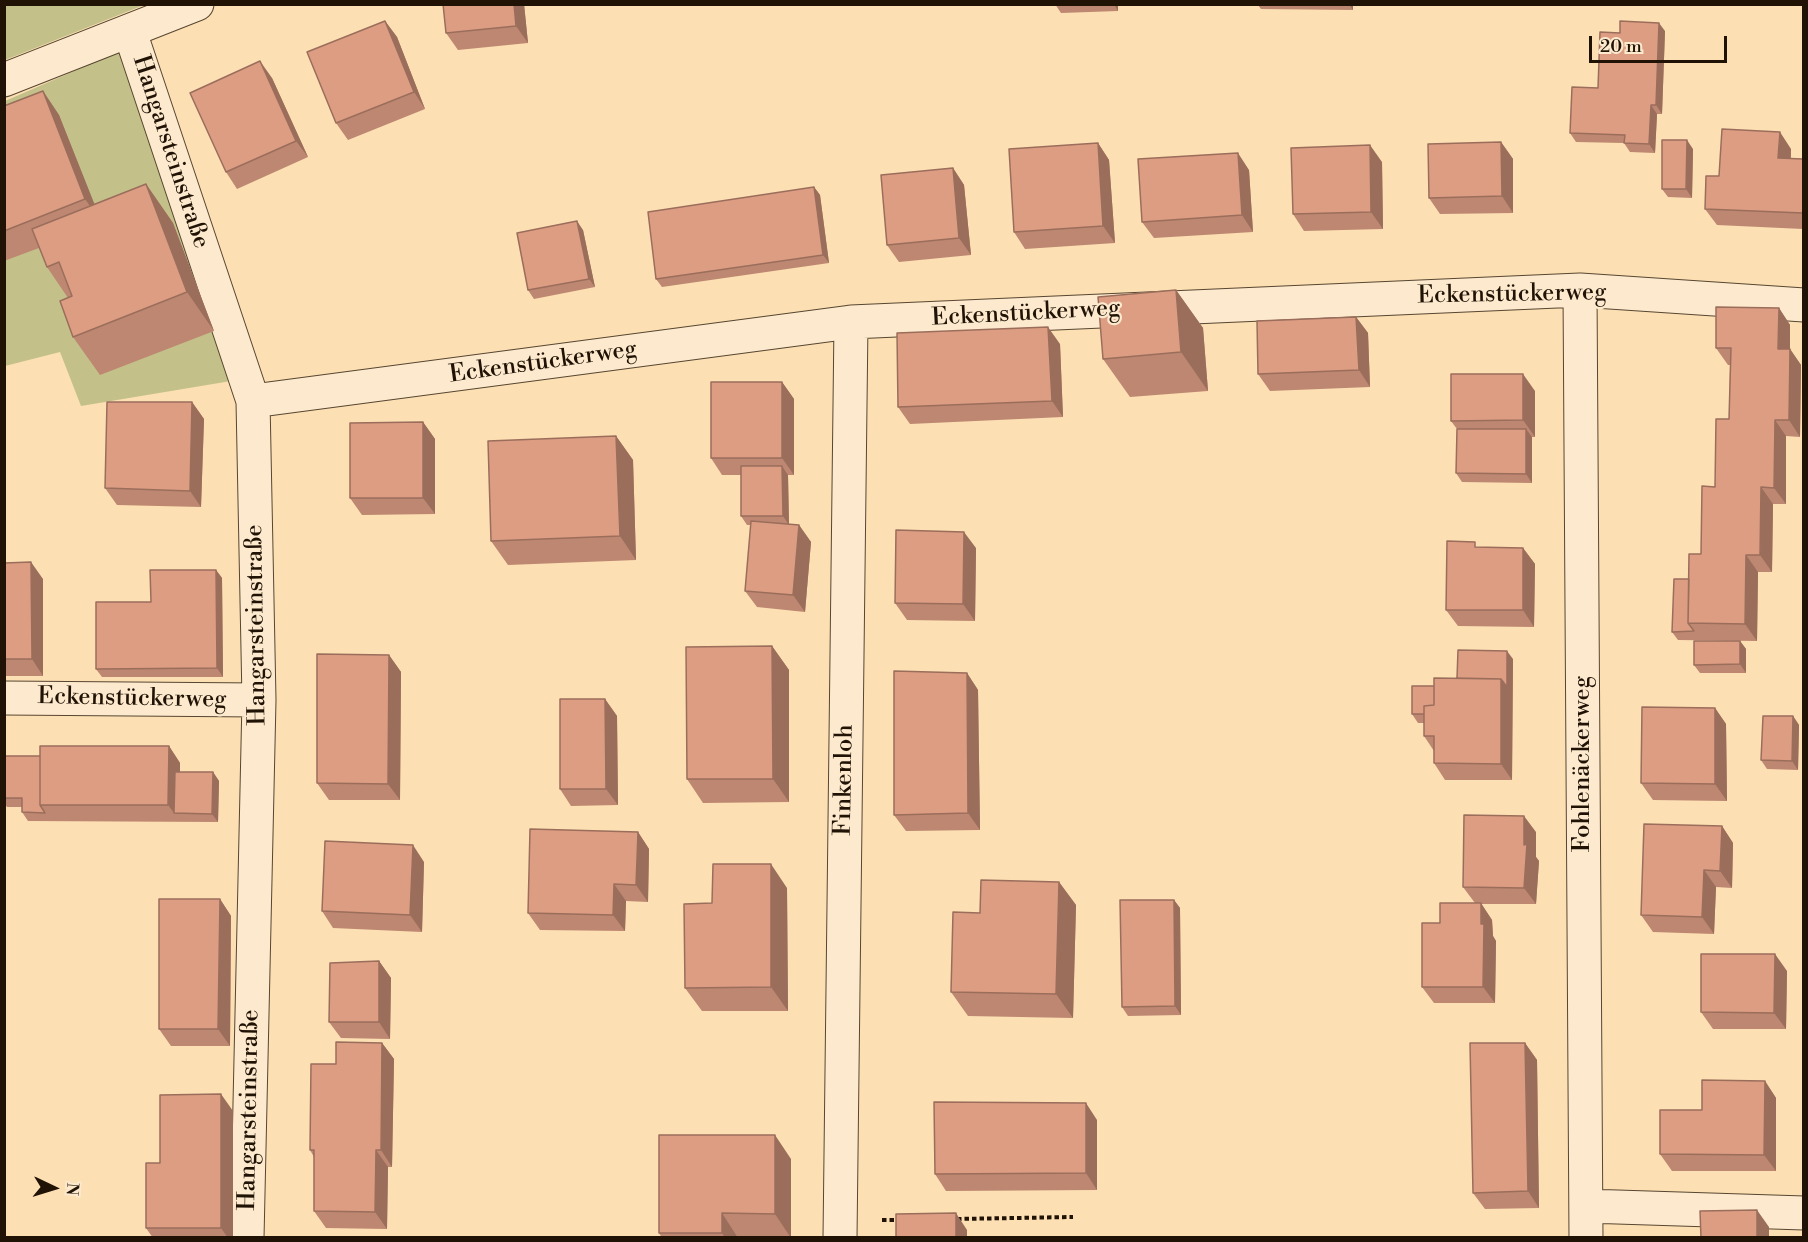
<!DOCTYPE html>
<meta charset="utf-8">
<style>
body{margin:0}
#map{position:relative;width:1808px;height:1242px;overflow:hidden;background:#fcdfb3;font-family:"Libre Bodoni",serif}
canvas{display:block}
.frame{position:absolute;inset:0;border:6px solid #201306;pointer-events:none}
.north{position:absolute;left:24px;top:1158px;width:60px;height:60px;-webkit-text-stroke:4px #fdeace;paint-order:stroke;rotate:94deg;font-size:16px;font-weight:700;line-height:24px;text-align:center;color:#201306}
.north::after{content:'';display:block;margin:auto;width:21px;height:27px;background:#201306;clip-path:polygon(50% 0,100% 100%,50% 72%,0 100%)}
.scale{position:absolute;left:1589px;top:36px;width:138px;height:27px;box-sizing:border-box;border:3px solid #201306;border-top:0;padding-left:8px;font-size:18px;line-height:21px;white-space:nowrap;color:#201306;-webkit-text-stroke:4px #fdeace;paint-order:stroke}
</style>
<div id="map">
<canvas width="1808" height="1242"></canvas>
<div class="frame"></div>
<div class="north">N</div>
<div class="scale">20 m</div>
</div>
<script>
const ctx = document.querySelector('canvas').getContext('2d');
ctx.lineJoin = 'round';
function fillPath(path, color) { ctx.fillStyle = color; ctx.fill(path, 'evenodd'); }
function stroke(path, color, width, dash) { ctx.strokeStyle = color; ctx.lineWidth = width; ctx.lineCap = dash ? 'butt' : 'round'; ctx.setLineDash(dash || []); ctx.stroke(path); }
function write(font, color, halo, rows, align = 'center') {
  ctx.font = font + ' "Libre Bodoni",serif'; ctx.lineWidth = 4.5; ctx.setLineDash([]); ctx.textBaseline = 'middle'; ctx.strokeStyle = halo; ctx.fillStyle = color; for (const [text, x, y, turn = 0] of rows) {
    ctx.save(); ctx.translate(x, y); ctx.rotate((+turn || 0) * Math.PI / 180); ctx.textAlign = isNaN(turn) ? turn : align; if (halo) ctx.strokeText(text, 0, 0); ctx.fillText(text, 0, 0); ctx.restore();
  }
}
const green = new Path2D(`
 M5,4H144V5L5,60Z
 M125,49L237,380L81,406L60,352L5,366V101Z`);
const path = new Path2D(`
 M957,1219L1073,1217
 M882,1220H898`);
const minor = new Path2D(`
 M130,32L253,401L259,700L247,1238
 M4,80L197,4
 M1580,290L1586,1238
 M253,401L851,322L1580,290L1804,305
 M4,698L259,700
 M1586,1206L1804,1213
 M840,1238L851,322`);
const wall = new Path2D(`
 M443,4H524L528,43L458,50L446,33Z
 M1055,4H1118V11L1061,13Z
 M1257,4H1353V10L1261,9Z
 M385,21L397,37L425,109L348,140L336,123Z
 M1665,31L1662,114H1657L1655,153L1630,152L1624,143L1576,142L1570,133L1598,88L1620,33Z
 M272,78L308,157L237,189L226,172Z
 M43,91L59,115L94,204L146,184L173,223L214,331L100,375L73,337L68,298L47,267L39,248L4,261V106Z
 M1501,142L1513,159V213L1440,214L1429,198Z
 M1098,143L1109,160L1115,243L1025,249L1014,232Z
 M1693,149L1692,198L1668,197L1662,189Z
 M1791,149V159H1803V229L1717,225L1705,209L1719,176Z
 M1382,162L1383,229L1304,231L1293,214Z
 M953,168L964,185L971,255L899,262L887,245Z
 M1249,170L1253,232L1154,238L1142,222Z
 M814,187L820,195L829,263L662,287L656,279Z
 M583,230L595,287L534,299L528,290Z
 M1176,290L1203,328L1208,391L1130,397L1103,359Z
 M1779,308L1790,325V349L1801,365L1800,437L1786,436V504H1773L1772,572H1758L1757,641L1678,640L1672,632L1689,579L1701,554L1729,419L1730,365H1728L1716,348Z
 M1356,317L1368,333L1370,387L1270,391L1258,374Z
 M1060,344L1063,417L910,424L898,407Z
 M782,382L794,399V475H788L789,524L799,525L811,542L805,612L757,607L745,591L751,525H747L741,516V475H722L711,458Z
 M1535,391V437H1531L1532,483L1462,482L1456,473L1457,429L1451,421Z
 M192,402L204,419L201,507L117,505L105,488Z
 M423,422L435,439V514L362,515L350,498Z
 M616,436L633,460L636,560L508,565L491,541Z
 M1479,547L1523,548L1535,564L1534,627L1458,626L1446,610Z
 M976,548L975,621L907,620L895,603Z
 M4,563L43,579V676H4Z
 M216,570L222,578L223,677H102L96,669L151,602Z
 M1740,641L1746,649V673H1700L1694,665Z
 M772,646L789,670V802L703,803L687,779Z
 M389,655L401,672L400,800H329L317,783Z
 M1513,659L1512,780H1445L1434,763V751L1424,736V723H1418L1412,714L1434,686Z
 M967,673L978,690L980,830L906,831L894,815Z
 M605,699L617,716L618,805L571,806L560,789Z
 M1715,708L1726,724L1727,801L1653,800L1641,783Z
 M1793,716L1799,725L1798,770L1767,769L1761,760Z
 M169,746L180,763V772H213L219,781L218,822L28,821L22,812V807H7L4,803V756H40Z
 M1722,826L1733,843L1732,888L1716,887L1714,934L1653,932L1641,915Z
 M638,832L649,849L648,902L626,901L625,931L540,930L528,913Z
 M1536,832V857L1539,861L1536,904H1481L1492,920L1493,936L1496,941L1495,1003H1434L1422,987L1440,923L1475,903L1463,887Z
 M424,862L422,932L333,928L322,911Z
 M1059,882L1076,905L1073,1018L968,1016L951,992L980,913Z
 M787,888L788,1011H702L685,988L712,903Z
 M220,899L231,916L230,1046H171L159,1029Z
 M1174,900L1180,908L1181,1015L1128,1016L1122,1007Z
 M379,961L391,978L390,1039L341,1038L329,1022Z
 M1787,971L1786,1029H1713L1701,1012Z
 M382,1043L394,1059L392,1167H388L387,1229L326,1228L314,1211V1157L310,1150Z
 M1525,1043L1537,1060L1539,1208L1485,1209L1473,1193Z
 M1765,1081L1776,1098V1171H1672L1660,1154L1702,1110Z
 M233,1111V1238H153L146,1228L160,1163Z
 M1097,1120V1190L946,1191L935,1174Z
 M791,1159V1238H662L659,1233Z`);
const shadedWall = new Path2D(`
 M514,4H524L528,43L516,26Z
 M1114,4H1118V11Z
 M1349,4H1353V10Z
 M385,21L397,37L425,109L414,92Z
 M1659,23L1665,31L1662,114L1656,105Z
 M260,61L272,78L308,157L296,141Z
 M43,91L59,115L102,223L85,199Z
 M1651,105L1657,114L1655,153L1649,144Z
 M1780,132L1791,149L1790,175L1778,158Z
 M1687,140L1693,149L1692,198L1686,189Z
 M1501,142L1513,159V213L1502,196Z
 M1098,143L1109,160L1115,243L1103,226Z
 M1370,145L1382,162L1383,229L1371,212Z
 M1238,153L1249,170L1253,232L1242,215Z
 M953,168L964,185L971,255L959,238Z
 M146,184L173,223L214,331L187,292Z
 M814,187L820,195L829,263L823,255Z
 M577,221L583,230L595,287L589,279Z
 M1176,290L1203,328L1208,391L1181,352Z
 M1779,308L1790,325V349L1801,365L1800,437L1789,420L1778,349Z
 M1356,317L1368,333L1370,387L1359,370Z
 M1048,327L1060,344L1063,417L1052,401Z
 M1523,374L1535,391V437L1523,420Z
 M782,382L794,399V475L782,458Z
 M192,402L204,419L201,507L190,491Z
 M1775,420L1786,436V504L1774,488Z
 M423,422L435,439V514L423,498Z
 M1526,429L1532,437V483L1526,474Z
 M616,436L633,460L636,560L620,536Z
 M782,466L788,475L789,525L783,516Z
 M1761,487L1773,504L1772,572L1760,555Z
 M799,525L811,542L805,612L793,595Z
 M964,532L976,548L975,621L963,604Z
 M1523,548L1535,564L1534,627L1523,610Z
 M1746,555L1758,572L1757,641L1745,624Z
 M31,562L43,579V676L32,659Z
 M216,570L222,578L223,677L217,668Z
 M1740,641L1746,649V673L1740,664Z
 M772,646L789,670V802L773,779Z
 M1507,651L1513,659L1512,780L1501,764V679Z
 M389,655L401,672L400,800L388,784Z
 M967,673L978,690L980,830L968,813Z
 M605,699L617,716L618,805L606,789Z
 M1715,708L1726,724L1727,801L1715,784Z
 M1793,716L1799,725L1798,770L1792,761Z
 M169,746L180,763V814L174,813L168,805Z
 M213,772L219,781L218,822L212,814Z
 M1524,816L1536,832V857L1539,861L1536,904L1524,888Z
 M1722,826L1733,843L1732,888L1720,871Z
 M638,832L649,849L648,902L636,885Z
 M413,845L424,862L422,932L410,915Z
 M771,864L787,888L788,1011L771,987Z
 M1704,870L1716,887L1714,934L1702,917Z
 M1059,882L1076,905L1073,1018L1056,994Z
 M614,884L626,901L625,931L613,915Z
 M220,899L231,916L230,1046L218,1029Z
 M1174,900L1180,908L1181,1015L1175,1006Z
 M1481,903L1492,920L1493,936L1496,941L1495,1003L1483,987Z
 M1775,954L1787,971L1786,1029L1774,1013Z
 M379,961L391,978L390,1039L379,1022Z
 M382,1043L394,1059L392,1167L381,1150Z
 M1525,1043L1537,1060L1539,1208L1528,1191Z
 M1765,1081L1776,1098V1171L1764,1155Z
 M221,1094L233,1111V1238H228L221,1228Z
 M1086,1103L1097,1120V1190L1086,1173Z
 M775,1135L791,1159V1238L775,1214Z
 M376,1150L388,1167L387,1229L375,1212Z
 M1757,1210L1769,1227V1238H1757Z
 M722,1213L738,1238H725L722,1233Z
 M956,1213L967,1230V1238H956Z`);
const building = new Path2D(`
 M443,4H514L516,26L446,33Z
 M385,21L414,92L336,123L307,52Z
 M1620,21L1659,23L1656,105H1651L1649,144L1624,143L1625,135L1570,133L1572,87L1598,88L1600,32L1620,33Z
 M260,61L296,141L226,172L190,93Z
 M43,91L85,199L4,231V106Z
 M1722,129L1780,132L1778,158L1803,159V213L1705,209L1706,176H1719Z
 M1662,140H1687L1686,189H1662Z
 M1501,142L1502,196L1429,198L1428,144Z
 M1098,143L1103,226L1014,232L1009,149Z
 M1370,145L1371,212L1293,214L1291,148Z
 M1238,153L1242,215L1142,222L1138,159Z
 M953,168L959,238L887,245L881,175Z
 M146,184L187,292L73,337L60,301L72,296L59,262L47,267L32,229Z
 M814,187L823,255L656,279L648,212Z
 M577,221L589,279L528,290L517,233Z
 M1176,290L1181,352L1103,359L1098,297Z
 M1716,307L1779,308L1778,349H1790L1789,420H1775L1774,488L1761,487L1760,555H1746L1745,624L1688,623L1689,554H1701L1702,486L1715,487L1716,419H1729L1731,348H1716Z
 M1356,317L1359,370L1258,374L1257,321Z
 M1048,327L1052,401L898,407L897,333Z
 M1451,374H1523V420L1451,421Z
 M711,382H782V458H711Z
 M107,402H192L190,491L105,488Z
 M423,422V498H350V423Z
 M1457,429H1526V474L1456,473Z
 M616,436L620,536L491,541L488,441Z
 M741,466H782L783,516H741Z
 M751,521L799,525L793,595L745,591Z
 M896,530L964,532L963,604L895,603Z
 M1447,541L1475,542V547L1523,548V610H1446Z
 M31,562L32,659H4V563Z
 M150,570H216L217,668L96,669V602H151Z
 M1674,579H1689L1688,623L1694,631L1672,632Z
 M1694,641H1740V664L1694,665Z
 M772,646L773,779H687L686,647Z
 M1458,650L1507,651V687L1501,679L1457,678Z
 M317,654L389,655L388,784L317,783Z
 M894,671L967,673L968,813L894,815Z
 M1434,678L1501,679V764L1434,763V736H1424V706L1434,705Z
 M1412,686H1434V705L1424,706V714H1412Z
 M560,699H605L606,789H560Z
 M1642,707L1715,708V784L1641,783Z
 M1763,716H1793L1792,761L1761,760Z
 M40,746H169L168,805H40Z
 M4,756H40V805L45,813L22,812V798H4Z
 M175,772H213L212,814L174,813Z
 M1464,815L1524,816V845L1527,844L1524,888L1463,887Z
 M1644,824L1722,826L1720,871L1704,870L1702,917L1641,915Z
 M530,829L638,832L636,885L614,884L613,915L528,913Z
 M325,841L413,845L410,915L322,911Z
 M713,864H771V987L685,988L684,904L712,903Z
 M981,880L1059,882L1056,994L951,992L953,912L980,913Z
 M159,899H220L218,1029H159Z
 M1120,900H1174L1175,1006L1122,1007Z
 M1440,903H1481V924H1484L1483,987H1422V923H1440Z
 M1701,954H1775L1774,1013L1701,1012Z
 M379,961V1022H329L330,963Z
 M336,1042L382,1043L381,1150H376L375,1212L314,1211V1150H310L311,1064H336Z
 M1470,1043H1525L1528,1191L1473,1193Z
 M1702,1080L1765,1081L1764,1155L1660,1154V1110H1702Z
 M221,1094V1228H146V1163H160V1095Z
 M934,1102L1086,1103V1173L935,1174Z
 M659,1135H775V1214L722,1213V1233H659Z
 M1757,1210V1238H1701L1700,1211Z
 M956,1213V1238H896V1214Z`);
const streetNames = [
 ["Hangarsteinstraße",170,152,72],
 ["Eckenstückerweg",1512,295,-1],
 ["Eckenstückerweg",1026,314,-3],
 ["Eckenstückerweg",543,363,-8],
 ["Hangarsteinstraße",257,625,-91],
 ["Eckenstückerweg",132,699,1],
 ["Fohlenäckerweg",1583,764,-90],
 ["Finkenloh",845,780,-89],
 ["Hangarsteinstraße",250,1110,-89]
];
fillPath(green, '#c3c189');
stroke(minor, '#574631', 35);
stroke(path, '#201306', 4, [4.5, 3]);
stroke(minor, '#fdeace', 33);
fillPath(wall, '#be8771');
fillPath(shadedWall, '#9b6e5c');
fillPath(building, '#dd9d83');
stroke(building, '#9b6e5c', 1.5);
write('24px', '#201306', '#fdeace', streetNames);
</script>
